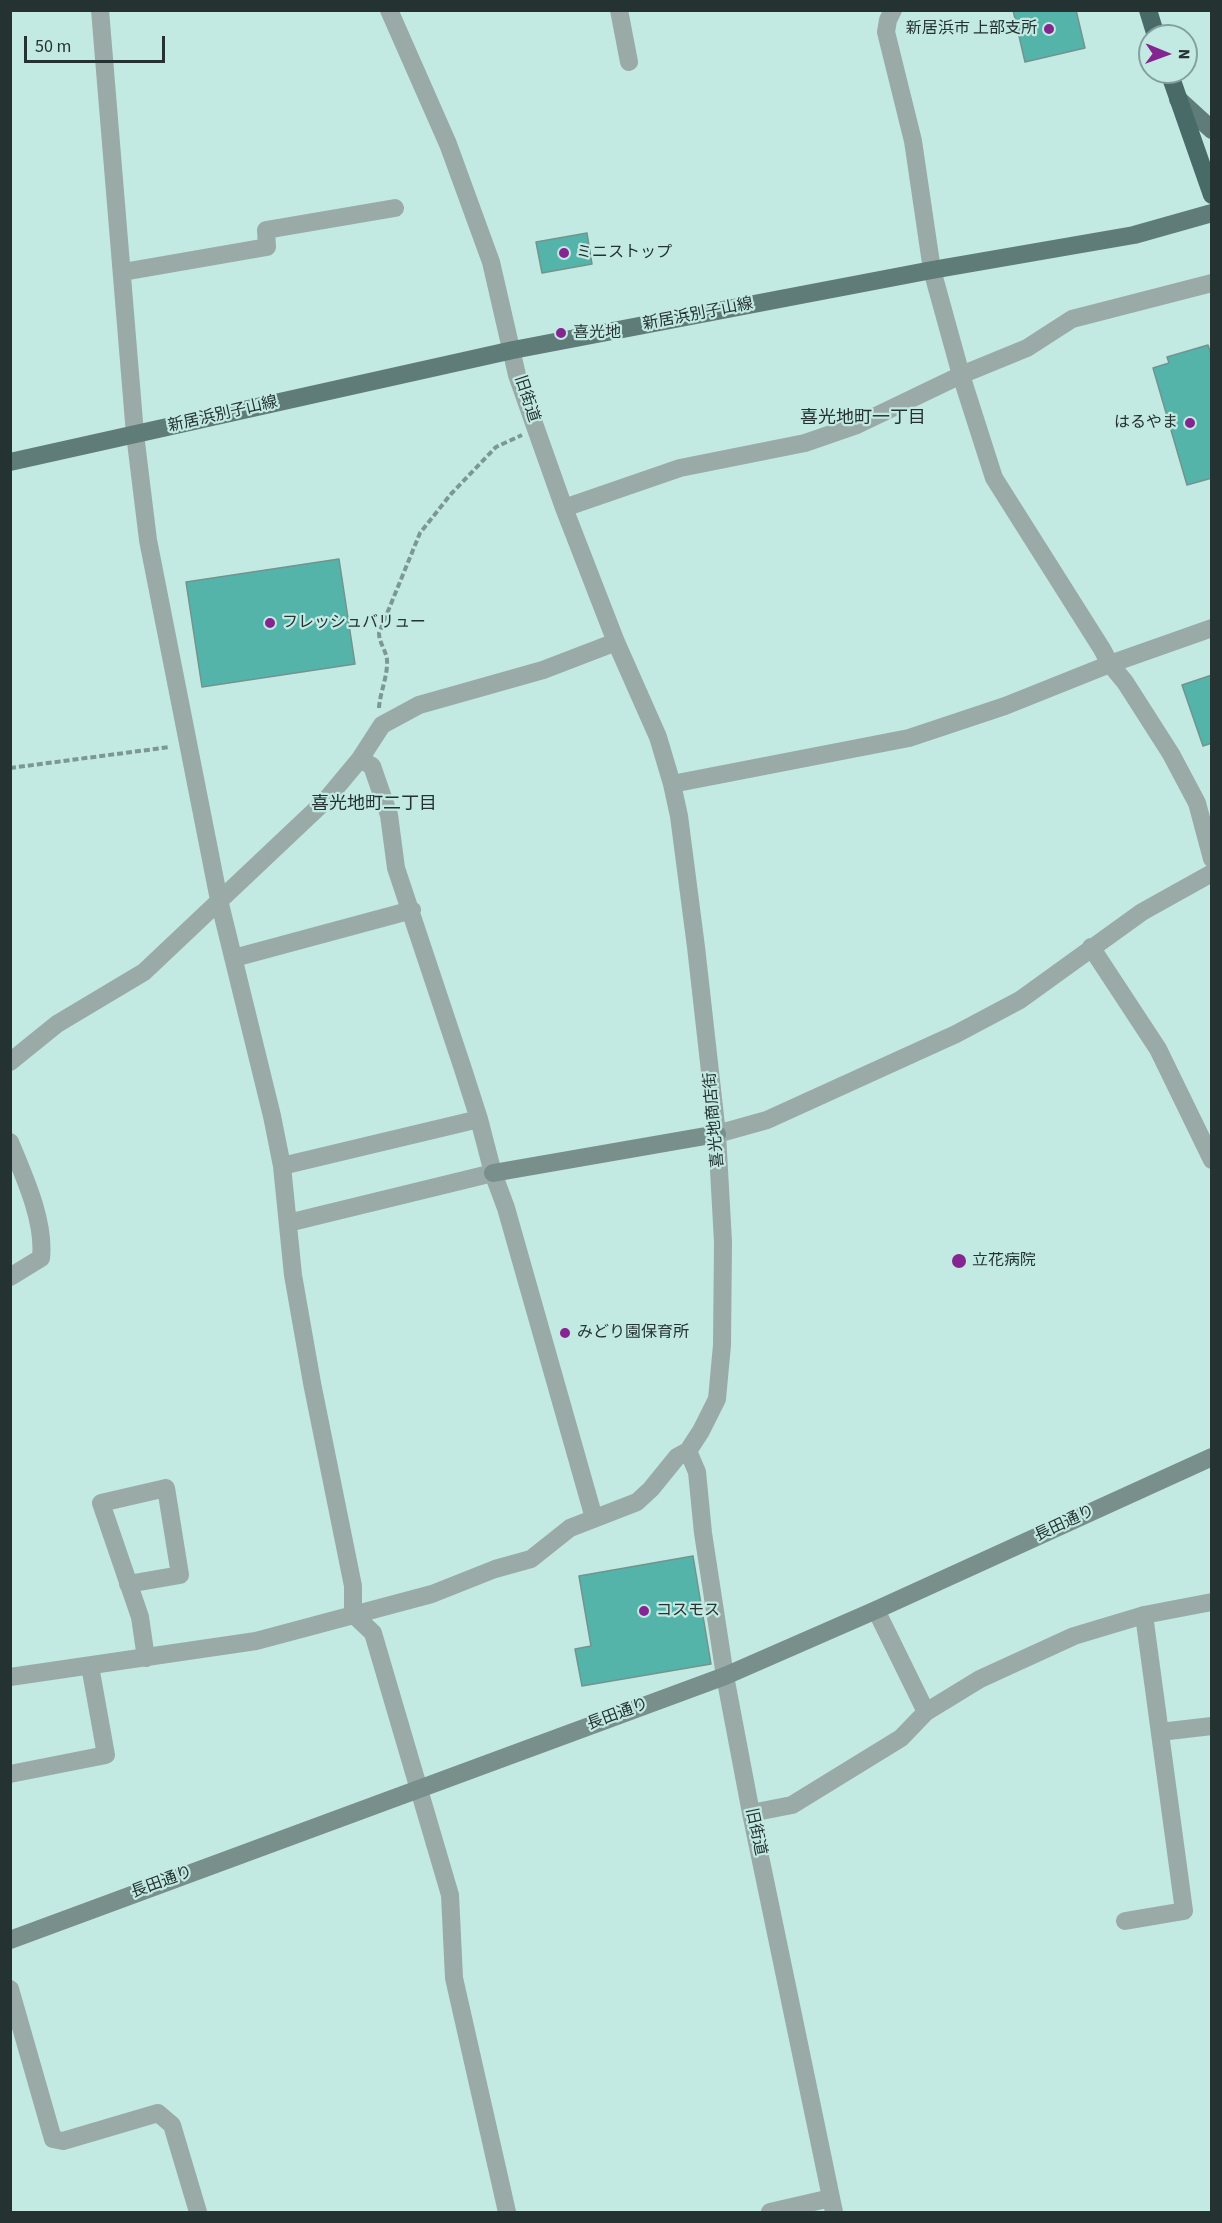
<!DOCTYPE html>
<meta charset="utf-8">
<style>
body{margin:0}
#map{position:relative;width:1222px;height:2223px;overflow:hidden;background:#c3e9e3;font-family:"Source Sans 3",sans-serif}
canvas{display:block}
.frame{position:absolute;inset:0;border:12px solid #243331;pointer-events:none}
.north{position:absolute;left:1138px;top:24px;width:60px;height:60px;box-sizing:border-box;background:#c3e9e3;border:2px solid #83a09c;border-radius:50%;rotate:91deg;font-size:16px;font-weight:700;line-height:24px;text-align:center;color:#243331}
.north::after{content:'';display:block;margin:auto;width:21px;height:27px;background:#85258f;clip-path:polygon(50% 0,100% 100%,50% 72%,0 100%)}
.scale{position:absolute;left:24px;top:36px;width:141px;height:27px;box-sizing:border-box;border:3px solid #243331;border-top:0;padding-left:8px;font-size:18px;line-height:21px;white-space:nowrap;color:#243331;-webkit-text-stroke:4px #c3e9e3;paint-order:stroke}
</style>
<div id="map">
<canvas width="1222" height="2223"></canvas>
<div class="frame"></div>
<div class="north">N</div>
<div class="scale">50 m</div>
</div>
<script>
const ctx = document.querySelector('canvas').getContext('2d');
ctx.lineJoin = 'round';
function fillPath(path, color) { ctx.fillStyle = color; ctx.fill(path, 'evenodd'); }
function stroke(path, color, width, dash) { ctx.strokeStyle = color; ctx.lineWidth = width; ctx.lineCap = dash ? 'butt' : 'round'; ctx.setLineDash(dash || []); ctx.stroke(path); }
function write(font, color, halo, rows, align = 'center') {
  ctx.font = font + ' "Source Sans 3","Noto Sans JP",sans-serif'; ctx.lineWidth = 4.5; ctx.setLineDash([]); ctx.textBaseline = 'middle'; ctx.strokeStyle = halo; ctx.fillStyle = color; for (const [text, x, y, turn = 0] of rows) {
    ctx.save(); ctx.translate(x, y); ctx.rotate((+turn || 0) * Math.PI / 180); ctx.textAlign = isNaN(turn) ? turn : align; if (halo) ctx.strokeText(text, 0, 0); ctx.fillText(text, 0, 0); ctx.restore();
  }
}
const building = new Path2D(`
 M1013,10H1076L1085,48L1025,62Z
 M587,233L592,264L542,273L536,242Z
 M1208,345L1212,357V478L1187,485L1153,368L1169,363L1167,357Z
 M339,559L355,664L202,687L186,582Z
 M1212,675V743L1203,746L1182,685Z
 M693,1556L711,1664L582,1686L575,1649L591,1646L579,1576Z`);
const path = new Path2D(`
 M379,708C380,692 388,676 387,660C386,650 379,643 379,633L420,533L451,494L496,447L522,435
 M10,768L170,747`);
const street = new Path2D(`
 M100,10L135,434L148,540L219,900L272,1116L282,1166L293,1275L312,1383L353,1586V1614L373,1633L450,1895L454,1978L507,2212
 M619,10L629,62
 M893,10L888,20L886,32L913,141L932,270L961,375L994,478L1102,649L1110,664L1125,682L1171,754L1197,803L1212,859
 M123,272L267,247L266,230L395,208
 M564,508L680,468L805,443L857,425L961,375L1027,348L1072,319L1212,283
 M360,759L372,766L389,815L396,868L462,1066L479,1119L493,1173L506,1208L594,1518
 M672,784L909,738L1005,706L1110,664L1212,628
 M1091,947L1158,1049L1212,1160
 M234,958L412,910
 M10,1062L57,1024L144,972L325,801L360,759L382,725L419,705L543,670L616,642
 M717,1134L767,1120L956,1034L1020,1000L1142,912L1212,873
 M10,1142C24,1176 45,1221 41,1258L10,1277
 M282,1166L479,1119
 M288,1223L493,1173
 M688,1451L697,1472L703,1533L725,1676L751,1813L834,2212
 M128,1584L180,1575L166,1488L101,1503L140,1617L146,1658
 M876,1610L926,1712
 M10,1677L256,1641L432,1594L495,1569L531,1559L570,1528L637,1502L651,1489L677,1457L688,1451L701,1431L717,1399L722,1345L723,1242L717,1134L696,947L679,816L672,784L658,737L616,642L564,508L536,429L517,375L491,262L448,144L389,10
 M1160,1732L1212,1726
 M10,1774L106,1755L90,1666
 M751,1813L792,1805L901,1738L926,1712L980,1679L1074,1636L1144,1615L1212,1602
 M1125,1921L1184,1911L1144,1615
 M10,1989L53,2139L63,2141L158,2113L172,2125L198,2212
 M770,2212L831,2198`);
const secondary = new Path2D(`
 M493,1173L717,1134
 M10,1940L725,1676L876,1610L1212,1457`);
const primary = new Path2D(`
 M1178,99L1212,130
 M10,462L513,350L932,270L1134,235L1212,213`);
const highway = new Path2D(`
 M1148,10L1156,36
 M1169,72L1212,195`);
const markers = [
 [1049,29,6,"#85258f"],
 [564,253,6,"#85258f"],
 [561,333,6,"#85258f"],
 [1190,423,6,"#85258f"],
 [270,623,6,"#85258f"],
 [959,1261,8,"#85258f"],
 [565,1333,6,"#85258f"],
 [644,1611,6,"#85258f"]
];
const poiNames = [
 ["新居浜市 上部支所",1037,29,"right"],
 ["ミニストップ",576,253],
 ["喜光地",573,333],
 ["はるやま",1178,423,"right"],
 ["フレッシュバリュー",282,623],
 ["立花病院",972,1261],
 ["みどり園保育所",577,1333],
 ["コスモス",656,1611]
];
const streetNames = [
 ["新居浜別子山線",698,315,-11],
 ["旧街道",526,399,72],
 ["新居浜別子山線",223,415,-13],
 ["喜光地商店街",715,1120,-95],
 ["長田通り",1065,1524,-25],
 ["長田通り",618,1715,-20],
 ["旧街道",755,1832,78],
 ["長田通り",162,1883,-20]
];
const neighbourhoodNames = [
 ["喜光地町一丁目",863,419],
 ["喜光地町二丁目",374,805]
];
fillPath(building, '#55b4a9');
stroke(building, '#71948f', 1.5);
stroke(path, '#7c9894', 4, [6, 3]);
stroke(street, '#9aaaa7', 18);
stroke(secondary, '#788f8b', 18);
stroke(primary, '#5f7c78', 18);
stroke(highway, '#496b67', 18);
for (const [x, y, r, color] of markers) { const dot = new Path2D(); dot.arc(x, y, r, 0, 2 * Math.PI); ctx.fillStyle = color; ctx.fill(dot); stroke(dot, '#c3e9e3', 2); }
write('16px', '#243331', '#c3e9e3', poiNames, 'left');
write('16px', '#243331', '#c3e9e3', streetNames);
write('18px', '#243331', '#c3e9e3', neighbourhoodNames);
</script>
